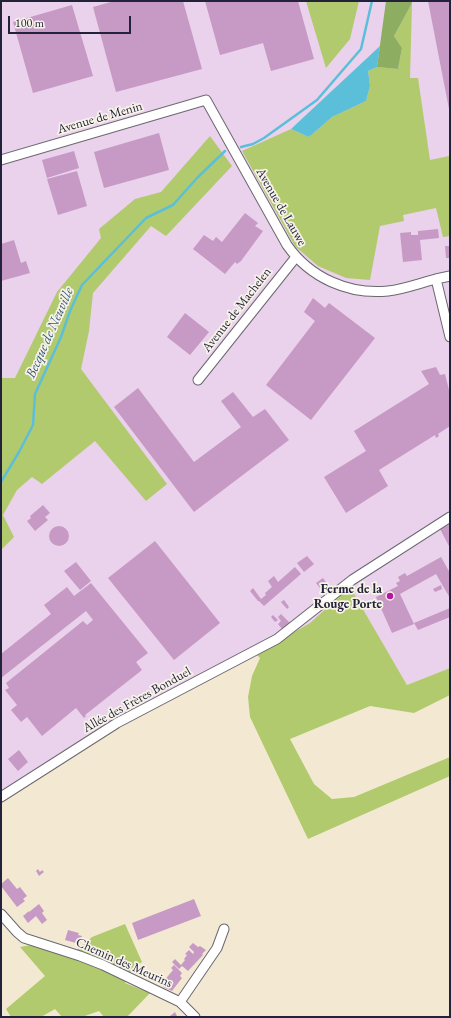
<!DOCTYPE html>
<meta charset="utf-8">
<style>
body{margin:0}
#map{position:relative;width:451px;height:1018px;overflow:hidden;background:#f3e9d3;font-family:"EB Garamond",serif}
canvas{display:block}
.frame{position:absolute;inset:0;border:2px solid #22223b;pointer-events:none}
.scale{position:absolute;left:8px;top:16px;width:123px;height:18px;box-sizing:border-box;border:2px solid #22223b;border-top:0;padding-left:5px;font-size:12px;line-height:14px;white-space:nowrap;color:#22223b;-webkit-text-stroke:3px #f7f3e8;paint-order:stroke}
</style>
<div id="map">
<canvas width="451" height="1018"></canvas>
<div class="frame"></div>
<div class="scale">100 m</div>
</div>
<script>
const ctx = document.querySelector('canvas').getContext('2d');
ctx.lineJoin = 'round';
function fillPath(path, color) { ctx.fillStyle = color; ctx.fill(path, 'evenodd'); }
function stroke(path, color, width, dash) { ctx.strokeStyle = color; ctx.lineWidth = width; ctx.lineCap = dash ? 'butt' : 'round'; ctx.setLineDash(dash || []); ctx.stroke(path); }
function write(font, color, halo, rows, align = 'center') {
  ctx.font = font + ' "EB Garamond",serif'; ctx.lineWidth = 3.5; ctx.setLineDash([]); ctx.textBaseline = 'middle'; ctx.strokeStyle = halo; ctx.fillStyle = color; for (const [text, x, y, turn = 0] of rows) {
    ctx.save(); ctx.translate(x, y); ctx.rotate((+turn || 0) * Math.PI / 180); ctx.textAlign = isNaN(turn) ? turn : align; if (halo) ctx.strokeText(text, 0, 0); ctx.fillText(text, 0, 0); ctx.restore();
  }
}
const built = new Path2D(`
 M7,1H450V668L407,685L350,588L310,623L256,654L117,727L1,800V3Z`);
const green = new Path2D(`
 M306,1H359L350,39L326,68Z
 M412,3L410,78H418L430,160L449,156L450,164V236L443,237L436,208L403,215L404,221L380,226L370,280L346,278L318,266L295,246L242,151L291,129L309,137L332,117L366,101L370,86L368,71L377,67L398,69L402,48L394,36Z
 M210,136L232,166L166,236L151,226L93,293L89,331L81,369L167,484L146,501L95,441L42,484L32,477L17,490L3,515L14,537L1,550V378H15L57,292L101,238L99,229L135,199L161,192Z
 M350,587L407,685L450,668V695L414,713L370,706L290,739L314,784L332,799L354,797L450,757V776L308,839L250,717L248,697L252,676L260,658L256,654L310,623Z
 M125,924L142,962L133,969L125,983L150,993L127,1017H104L99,1011L82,1017H62L55,1009L41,1017H11L6,1009L45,976L20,947L31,945L71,955L92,937Z`);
const forest = new Path2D(`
 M386,1H411L412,3L394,36L402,48L398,69L377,67Z`);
const water = new Path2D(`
 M380,46L377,67L368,71L370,86L366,101L332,117L309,137L291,129Z`);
const stream = new Path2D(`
 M241,147L253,144L264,138L317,100L361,49L372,1
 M1,482L19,452L33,425L35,394L61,337L70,311L82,285L146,218L173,205L197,178L225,151`);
const building = new Path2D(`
 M114,1H183L202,69L116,92L93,7Z
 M205,1H298L314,59L271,71L263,43L220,55Z
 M428,1H450V109H449Z
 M72,5L93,76L33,93L13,22Z
 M159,133L169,170L104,188L94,152Z
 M74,151L79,168L47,178L42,160Z
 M77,171L87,206L58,215L47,179Z
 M245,213L258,223L255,226L263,231L241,261L237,264L235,262L225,274L193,249L204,235L213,241L216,237L222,242Z
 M438,229L439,238L420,240L422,260L403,262L400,233L411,232V235H418V231Z
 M14,240L21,263L26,261L30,273L1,281V244Z
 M445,246H450V258H446Z
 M313,298L325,308L329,303L375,338L311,420L266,385L315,321L304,312Z
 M185,313L209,332L190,355L167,337Z
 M436,367L440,375L445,374L450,394V426L438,434L439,436L436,438L435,435L379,470L388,486L346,513L324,477L366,451L354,431L429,384L421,371Z
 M138,388L194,462L241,427L221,401L233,392L253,417L265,409L289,440L194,512L114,407Z
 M43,505L50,513L45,517L48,520L35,531L27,521L31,518L30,516Z
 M450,524V548L440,529Z
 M49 536a10 10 0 1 1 20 0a10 10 0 1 1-20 0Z
 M155,541L220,623L174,660L108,578Z
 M307,556L314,564L304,572L297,563Z
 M441,557L450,573V598L436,574L400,594L414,624L392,633L376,597L398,586L396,583L400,581L398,577L405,573L407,576Z
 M76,562L91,581L80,590L64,571Z
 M295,567L301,574L264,606L259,601H258L250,591L253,588L261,599L266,595L265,593L272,587L268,581L274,576L278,582Z
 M323,578L327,584L321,589L316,583Z
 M91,583L148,653L136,662L142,670L85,715L86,716L84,718L76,708L42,736L27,717L21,722L11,710L17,705L5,690L9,688L6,683L83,621L87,625L93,620L86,611L1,678V654L51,614L44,605L67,587L74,596Z
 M441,585L442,589L435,592L433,589Z
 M284,600L289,607L287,609L281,602Z
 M450,608V617L418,630L414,623Z
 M281,614L290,623L283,630L278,624L281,621L278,617Z
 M273,615L278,620L275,622L271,617Z
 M19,750L28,762L18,771L8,759Z
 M38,869L40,872L42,870L44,872L39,876L36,871Z
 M8,878L17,889L20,887L27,896L23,899L25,901L17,907L1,886V884Z
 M194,899L201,916L138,940L132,923Z
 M39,904L44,911L42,913L47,920L42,924L36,916L28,923L23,916L29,911V912Z
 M68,930L79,933L78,935L82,936L80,943L76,942V943L65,940Z
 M193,943L198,947L200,946L206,950L202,954L203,955L188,971L182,966L179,969L172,962L175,959L181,965L185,960L184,959L187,955L185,954L189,950L193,954L194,952L189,947Z
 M174,965L182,973L180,976L182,978L172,991L163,987L165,984L163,982L173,970L171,968Z
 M175,1012L177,1016L170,1017V1016Z`);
const minor = new Path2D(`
 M1,160L206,100L287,245C310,278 349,295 388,291C405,289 420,283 436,279
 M450,276L436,279L450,337
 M198,380L296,257
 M1,797L117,723L277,639L352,580L450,517
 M1,914L17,932L24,938L80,956L103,965L180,1002L195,1017
 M180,1002L217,948L224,929`);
const markers = [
 [390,596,4,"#b5179e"]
];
const streetNames = [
 ["Avenue de Menin",100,118,-16],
 ["Avenue de Lauwe",281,207,60],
 ["Avenue de Machelen",237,310,-52],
 ["Allée des Frères Bonduel",137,700,-29],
 ["Chemin des Meurins",124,963,24]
];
const poiNames = [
 ["Ferme de la",382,589],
 ["Rouge Porte",382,604]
];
const waterNames = [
 ["Becque de Neuville",50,333,-66]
];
fillPath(built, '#ead1ec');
fillPath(green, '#b2ca6e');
fillPath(forest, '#8dae61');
fillPath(water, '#5bbfd9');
stroke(stream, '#5bbfd9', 2.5);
fillPath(building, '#c79ac5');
stroke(minor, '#6b6870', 11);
stroke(minor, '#fff', 9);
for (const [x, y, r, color] of markers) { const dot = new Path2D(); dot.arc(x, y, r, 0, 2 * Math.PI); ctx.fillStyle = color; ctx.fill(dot); stroke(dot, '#f7f3e8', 1.5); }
write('13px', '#22223b', '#f7f3e8', streetNames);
write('bold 13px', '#22223b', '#f7f3e8', poiNames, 'right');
write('italic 14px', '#365972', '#f7f3e8', waterNames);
</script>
